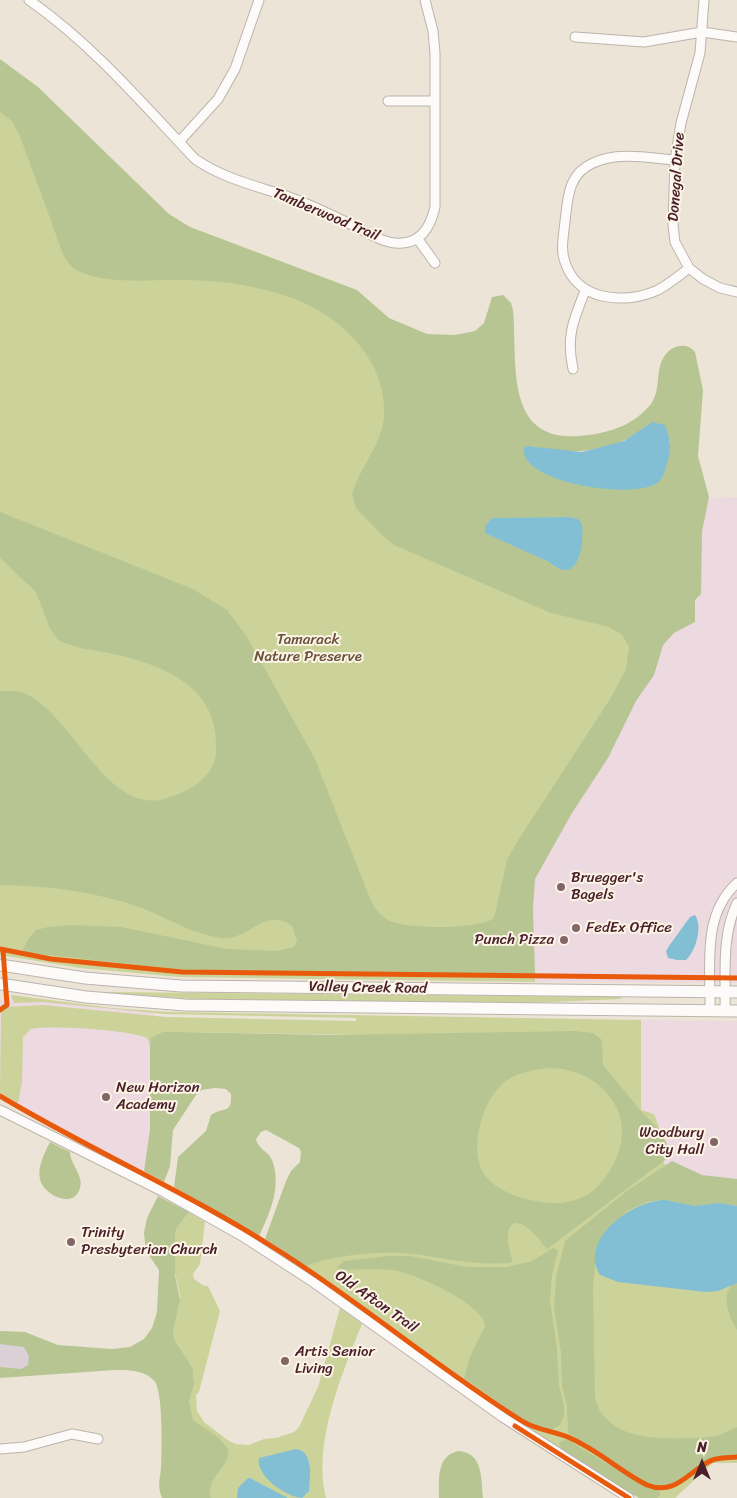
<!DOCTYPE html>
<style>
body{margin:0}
#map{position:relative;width:737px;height:1498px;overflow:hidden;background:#ece5d7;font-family:Sriracha,sans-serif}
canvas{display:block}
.north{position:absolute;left:677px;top:1438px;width:50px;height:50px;-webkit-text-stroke:4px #fcf5e5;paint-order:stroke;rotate:0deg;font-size:14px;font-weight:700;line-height:20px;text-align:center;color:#4a1f2b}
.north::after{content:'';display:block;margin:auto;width:18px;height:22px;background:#4a1f2b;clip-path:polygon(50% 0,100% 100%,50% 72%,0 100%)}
</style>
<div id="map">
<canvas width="737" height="1498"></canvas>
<div class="north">N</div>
</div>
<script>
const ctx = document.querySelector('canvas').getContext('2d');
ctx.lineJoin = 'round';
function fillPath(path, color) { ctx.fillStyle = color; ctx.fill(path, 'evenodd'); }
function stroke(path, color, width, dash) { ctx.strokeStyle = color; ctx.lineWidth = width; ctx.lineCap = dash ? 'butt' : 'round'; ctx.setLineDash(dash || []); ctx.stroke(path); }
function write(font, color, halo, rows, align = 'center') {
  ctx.font = font + ' Sriracha,sans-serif'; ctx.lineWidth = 4; ctx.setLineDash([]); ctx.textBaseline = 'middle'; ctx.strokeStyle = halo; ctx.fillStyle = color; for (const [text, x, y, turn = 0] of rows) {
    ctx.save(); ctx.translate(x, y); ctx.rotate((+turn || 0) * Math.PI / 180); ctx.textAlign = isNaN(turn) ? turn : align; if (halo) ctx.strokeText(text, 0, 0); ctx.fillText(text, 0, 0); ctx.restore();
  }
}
const built = new Path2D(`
 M737,497V983L533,982L532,873L653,618L695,605L700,594V498Z
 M14,995L83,1005L155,1012V1180L44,1125L23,1109L0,1098V1000Z
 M641,1020L737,1021V1183H674L641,1116Z`);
const industrial = new Path2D(`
 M0,1343H34V1370H0Z`);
const green = new Path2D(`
 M0,67L179,231L357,294L527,433L700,594L695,600V618H653L532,873L533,977L535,978V982L179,977L80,968L0,955Z
 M105,992L622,997L620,999L531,1003L196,999L105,993Z
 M11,995L112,1008L169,1012L641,1020V1110L654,1114L660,1130L641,1111V1116L674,1183H737V1463H713L675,1498H639L529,1430L280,1253L292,1250L357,1035L179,1032L150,1041V1045L147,1038C130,1030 51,1025 31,1029L23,1037L22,1082L18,1103L0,1093L1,1013L3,1008L7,1007L43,1005L166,1017L356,1021V1018L165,1014L43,1002L14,1003Z
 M189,1212L205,1222L200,1264L193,1274L194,1279L204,1286H208L220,1311L199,1392L196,1395L197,1411L204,1422L229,1441L236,1444L249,1445L264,1439L276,1438L294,1432L299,1427L318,1387L340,1308L362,1324C342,1373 312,1445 326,1498H211C206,1480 221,1470 228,1455L213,1435L195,1423L191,1416L189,1401L194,1376L175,1341L173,1331L180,1296L174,1268L175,1234L177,1228Z`);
const forest = new Path2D(`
 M0,59L38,87L169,214L190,227L357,290L389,318L427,334L455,335L475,331L484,323L492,297L503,295L511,303L513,310C518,363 502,448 588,435C612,432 635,424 651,404C662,389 654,368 666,354C673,345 687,342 695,352L703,390L698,456L709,497L702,532L701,594L695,600V622L674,633L663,645L654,675L636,701L608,758L572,813L535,879L533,909L535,974L184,970L22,952L29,938L36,930L48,927L70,925L121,927L227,949L277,951L294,947L297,940L292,926C264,906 249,941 222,938C195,935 171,920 147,910C100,892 50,886 0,885V691C9,691 18,690 26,694C73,716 107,814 164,799C188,792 214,779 216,752C220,685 163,665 109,653C92,650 73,648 58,640L50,629L36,592L0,558V512L193,589L227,610L247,637L315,759L371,901C375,909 381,917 390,921C407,929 479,930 494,918L507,860L517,842L612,696L626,669L629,646L622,635L609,627L551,613L394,545L384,537L356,508L352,494C360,467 384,442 384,413C385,386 373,361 356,341C327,308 289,294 247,286C224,281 198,280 175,280C145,280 109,284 81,272C72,269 67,262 63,254L20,136L12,121L0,112ZM647,425H664L670,443L526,459L533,446C572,456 617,453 647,425ZM568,517L555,568L549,562L486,533L485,526L492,518Z
 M575,1031L593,1033L602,1040L603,1065L640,1110L659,1129L667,1144L669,1157L547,1249C541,1242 535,1233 528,1228C500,1209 508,1250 513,1262C478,1267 447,1258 413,1254C386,1250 330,1255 306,1266L265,1239L286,1181L291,1171L300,1162L301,1152L299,1148L266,1130L261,1132L256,1139C258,1149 268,1151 272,1160C282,1186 270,1213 259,1236L174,1187L178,1157L206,1131L211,1115C224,1106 232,1115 231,1094L226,1089L215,1088L202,1090L196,1095L173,1130L170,1166L164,1182L144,1171L150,1130V1045L151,1038L163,1032H179L334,1035ZM549,1068C606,1069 643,1121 609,1172C597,1191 583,1201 560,1203C537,1204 498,1195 484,1174C468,1150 482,1098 506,1081C518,1072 534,1070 549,1068Z
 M50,1142L70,1152C70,1164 84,1176 80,1188C74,1210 43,1195 40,1179C37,1167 45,1152 50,1142Z
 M672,1161L702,1175L737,1179V1206L719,1203L695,1206L665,1200L649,1201L627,1211L602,1238L595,1264L593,1288L595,1399C608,1445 671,1439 709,1437L720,1435L737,1427V1456L712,1458L677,1483L658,1487L642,1481L568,1433L567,1405L562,1386L561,1353L554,1307L556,1277L565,1241L627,1191Z
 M158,1196L189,1212L177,1228L175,1234V1275L180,1300L173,1331L175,1341L193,1369L194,1384L189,1401L193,1420L219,1438L228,1449C231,1468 205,1476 211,1498H162C157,1486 160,1479 161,1468C162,1452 163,1393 155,1382C146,1370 129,1370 115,1370L0,1378V1367L21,1369L28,1365L29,1356L24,1347L0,1344V1331L25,1332L58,1345L112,1349L130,1347L144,1339L152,1328L157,1312L159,1270L146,1251L144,1233L147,1218Z
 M553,1248L558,1250L552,1275L550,1300L557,1349L559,1386L564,1406V1416L560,1425L551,1430L527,1422L464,1378L470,1357L485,1326C485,1305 416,1274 397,1271C378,1268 360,1270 342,1270L337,1267L344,1261L388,1256H410L467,1267H507L532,1261Z
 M737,1283V1330C729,1316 721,1298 732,1284Z
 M566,1439L643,1485L659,1490L660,1495L657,1498H639L562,1450L559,1443Z
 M458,1451C483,1452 481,1478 483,1498H439C439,1480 436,1456 458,1451Z`);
const water = new Path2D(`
 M652,422L665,425C670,438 672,450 667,463C665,470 663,479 657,483C634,500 519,483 524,448L527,446L582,452L624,441Z
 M568,517L578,519L582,524C584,544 579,588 549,562L485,533V526L492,518Z
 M695,915C703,926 696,951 686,960H677L668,958L666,951L669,946L690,917Z
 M665,1200L695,1206L719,1203L737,1206V1283L718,1291L706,1292L618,1282L600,1275C578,1239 633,1200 665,1200Z
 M296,1449C314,1452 310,1477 309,1491L302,1498C287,1497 255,1476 259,1458Z
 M248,1478H250L288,1498H237L238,1488Z`);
const minor = new Path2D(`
 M29,0C92,44 142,103 195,159C224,179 257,186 289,197C311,205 332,215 352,225C367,232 385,245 402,243C422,242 431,225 435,207V53L433,31L425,0
 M704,0L700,53L681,123L675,160L673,225L675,242L689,268L703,279L720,288L737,292
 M575,37L644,42L702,32L737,37
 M388,101H435
 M179,142L218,99L235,69L259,0
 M675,160C649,158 618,151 593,163C568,174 568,197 565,221C564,234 560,249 565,262C577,301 625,305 658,290C669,284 679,276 689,268
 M417,238L435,263
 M573,369C566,337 573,321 585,291
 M710,1011C711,968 701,915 737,883
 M725,1011C726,974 721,937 737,903
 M0,1110L164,1192L242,1236L313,1282L504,1418L629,1498
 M0,1449L24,1447L72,1434L98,1439`);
const major = new Path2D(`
 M0,965L85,978L181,986L737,992
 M0,984L86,997L185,1005L737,1011`);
const cycleway = new Path2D(`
 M0,949L51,959L182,972L737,978
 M0,1010L7,1005L3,950
 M0,1096C90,1150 187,1192 276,1249C361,1302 437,1368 522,1421C538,1431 556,1431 572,1439C599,1451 621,1472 647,1485C675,1496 687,1473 710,1461C718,1457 728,1458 737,1457
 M515,1426L629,1498`);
const markers = [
 [561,887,5,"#836467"],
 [576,928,5,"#836467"],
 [564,940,5,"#836467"],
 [106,1097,5,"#836467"],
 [714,1142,5,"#836467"],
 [71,1242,5,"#836467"],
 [285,1361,5,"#836467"]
];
const streetNames = [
 ["Donegal Drive",677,177,-86],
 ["Tamberwood Trail",326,215,23],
 ["Valley Creek Road",368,988,1],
 ["Old Afton Trail",376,1302,35]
];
const parkNames = [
 ["Tamarack",308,640],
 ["Nature Preserve",308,657]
];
const poiNames = [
 ["Bruegger's",571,878],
 ["Bagels",571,895],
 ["FedEx Office",586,928],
 ["Punch Pizza",554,940,"right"],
 ["New Horizon",116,1088],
 ["Academy",116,1105],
 ["Woodbury",704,1133,"right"],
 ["City Hall",704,1150,"right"],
 ["Trinity",81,1233],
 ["Presbyterian Church",81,1250],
 ["Artis Senior",295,1352],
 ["Living",295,1369]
];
fillPath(built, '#edd9e0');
fillPath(industrial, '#dad0d5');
fillPath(green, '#cbd39a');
fillPath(forest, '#b7c593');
fillPath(water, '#83bfd4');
stroke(minor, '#bcb3ac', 11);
stroke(major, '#bcb3ac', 13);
stroke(minor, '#fcfbf9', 9);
stroke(major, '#fcfbf9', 11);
stroke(cycleway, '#e8590c', 5);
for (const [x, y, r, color] of markers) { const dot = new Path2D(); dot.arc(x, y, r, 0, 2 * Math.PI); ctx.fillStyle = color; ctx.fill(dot); stroke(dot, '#fcf5e5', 2); }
write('15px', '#4a1f2b', '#fcf5e5', streetNames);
write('15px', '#69513d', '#fcf5e5', parkNames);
write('15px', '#4a1f2b', '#fcf5e5', poiNames, 'left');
</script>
